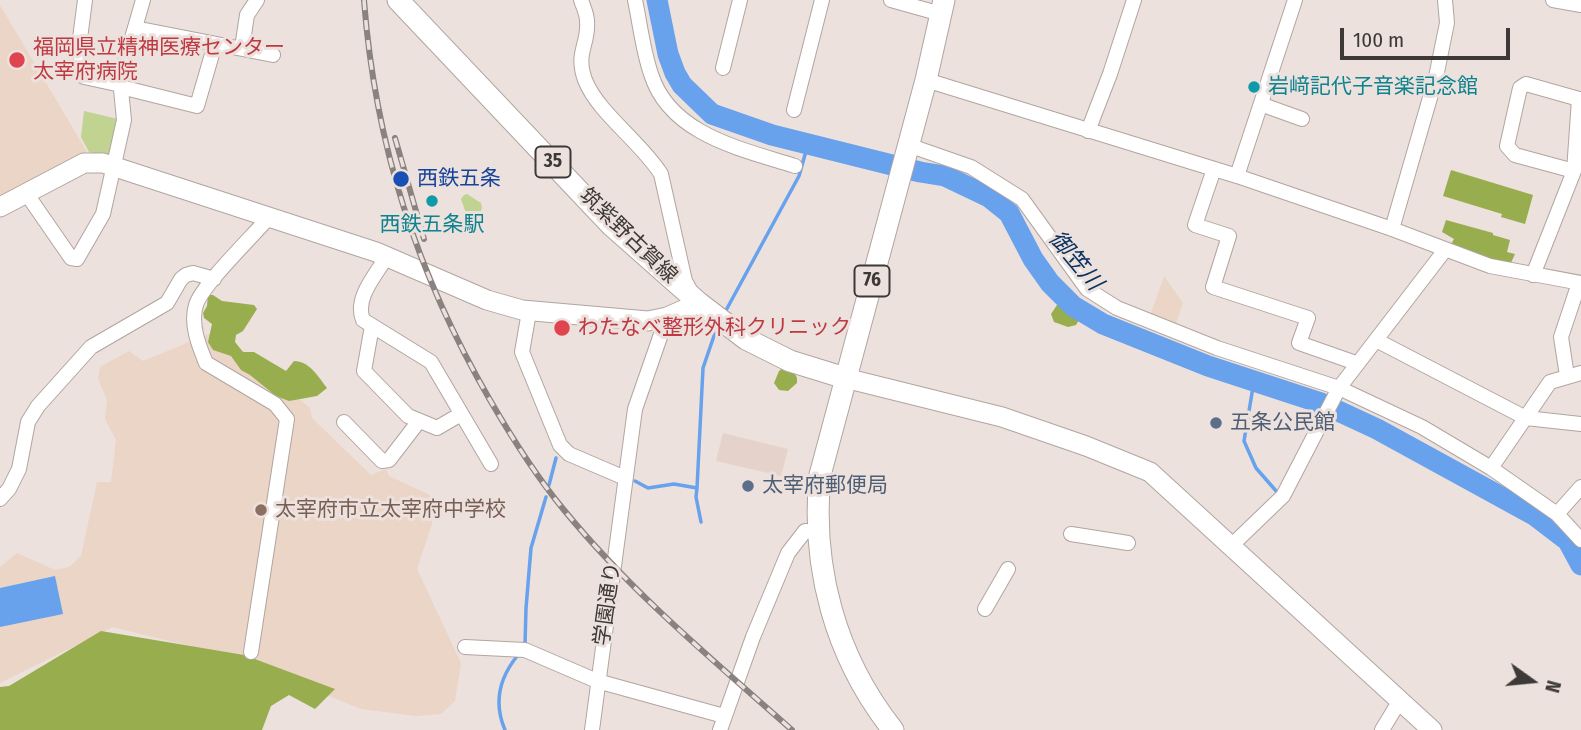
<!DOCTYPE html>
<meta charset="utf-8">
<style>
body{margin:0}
#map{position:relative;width:1581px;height:730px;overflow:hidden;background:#ece1dd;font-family:"Fira Sans Condensed",sans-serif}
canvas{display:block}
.north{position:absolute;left:1497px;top:646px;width:70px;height:70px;-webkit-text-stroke:5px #ece1dd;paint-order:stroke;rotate:105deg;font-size:19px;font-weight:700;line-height:28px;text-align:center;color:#3d3937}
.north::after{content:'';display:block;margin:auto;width:24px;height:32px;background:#3d3937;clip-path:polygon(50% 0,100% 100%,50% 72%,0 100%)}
.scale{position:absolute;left:1340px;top:28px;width:170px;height:32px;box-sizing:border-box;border:4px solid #3d3937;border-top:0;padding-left:9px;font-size:21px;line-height:24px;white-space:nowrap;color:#3d3937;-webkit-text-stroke:5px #ece1dd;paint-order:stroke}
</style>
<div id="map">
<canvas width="1581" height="730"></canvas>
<div class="north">N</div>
<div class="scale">100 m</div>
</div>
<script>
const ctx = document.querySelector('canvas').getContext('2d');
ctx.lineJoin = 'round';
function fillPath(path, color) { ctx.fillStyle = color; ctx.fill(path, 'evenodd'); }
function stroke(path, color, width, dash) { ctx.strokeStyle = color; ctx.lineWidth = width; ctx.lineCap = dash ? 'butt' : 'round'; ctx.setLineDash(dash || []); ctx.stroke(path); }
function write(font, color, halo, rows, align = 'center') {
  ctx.font = font + ' "Fira Sans Condensed","Noto Sans JP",sans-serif'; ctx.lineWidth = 6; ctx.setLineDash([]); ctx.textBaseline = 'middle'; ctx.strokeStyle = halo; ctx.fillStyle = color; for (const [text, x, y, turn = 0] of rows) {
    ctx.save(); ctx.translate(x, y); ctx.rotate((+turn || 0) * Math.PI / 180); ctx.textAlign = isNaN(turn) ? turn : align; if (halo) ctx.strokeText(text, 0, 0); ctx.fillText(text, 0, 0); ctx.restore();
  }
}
const built = new Path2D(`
 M723,433L788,449L781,476L716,461Z`);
const education = new Path2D(`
 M0,5L87,152L0,200Z
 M1164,276L1183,303L1175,326L1150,316Z
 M219,330L310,408L312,418L371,475L386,469L389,476L430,495L432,524L417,569L461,663L455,701L441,714L416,716L361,709L233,657L113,627L0,683V567L17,553L55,570L69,567L81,556L97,482H111L116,440L105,419L107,400L98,379L100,367L129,351L143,361Z`);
const green = new Path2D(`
 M84,111L118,119L113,158L89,152L81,137Z
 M467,194L481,203L482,208L475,227L470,225L461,199L464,195Z`);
const forest = new Path2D(`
 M1451,170L1533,195L1525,224L1501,217L1502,214L1443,196Z
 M1446,220L1493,233V235L1510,240L1507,252L1515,254L1510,265L1450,246L1454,239L1442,232Z
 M208,295H213L222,301L254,305L257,309L243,331L236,335L235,342L243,352H254L286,371L294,361C309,361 318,376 327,388L317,396L289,401L276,396L250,375L241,370L231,356L213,350L208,342L212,324L204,318L203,313L207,306Z
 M1068,299L1074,301L1075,311L1085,317L1083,321L1079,320L1076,325L1068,327L1054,322L1051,314L1059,302Z
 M784,367L792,368L797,378V383L788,391L779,390L774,383L779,371Z
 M101,631L244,655L335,689L315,709L289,695L271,706L262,730H0V687L9,686Z`);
const water = new Path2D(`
 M55,576L63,614L0,627V588Z`);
const stream = new Path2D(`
 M724,314L799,176L808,144
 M1254,381L1244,441L1256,468L1277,492
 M635,481L648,488L674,484L697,488L703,368L717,327
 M549,485L556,458
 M697,488L696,497L701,522
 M525,645L526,608L531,548L546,497
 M505,730C493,702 499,678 518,655`);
const river = new Path2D(`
 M657,0L668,54L675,73L682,85L712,114L772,135L920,172L945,176L989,197L1009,213L1033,259L1050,283L1073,306L1103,324L1208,366L1321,403L1377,429L1534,515L1568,541L1581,565`);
const street = new Path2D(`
 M85,0L79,46L84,77L121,85
 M581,0C583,6 587,14 587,21C589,45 575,52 585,80C598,113 641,142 661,174L685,281L690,290
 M635,0C640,24 643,51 651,74C670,135 742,149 795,166
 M891,0L941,14
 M1553,0L1581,5
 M135,28L273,55
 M242,48L247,15L257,0
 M723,68L740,0
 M926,80L1237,176L1392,229L1490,266L1581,283
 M121,87L197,106L215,44
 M1263,105L1302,119
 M794,110L822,0
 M1088,131L1110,74L1134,0
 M908,145L971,167L1022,199L1087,289L1117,308L1217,348L1339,388L1422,427L1491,468L1557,514L1581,540
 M1214,169L1195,225L1229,236L1213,287L1308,318L1299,343L1356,363
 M1574,171L1515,155L1507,146L1520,88L1526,84L1579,99
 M1237,176L1295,0
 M26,193L71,258L77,259L103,214L124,120L120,79L143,0
 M1392,229L1436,77L1447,23L1445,0
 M387,256C376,275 354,298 363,320L431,362L491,464
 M1533,275L1574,171L1579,99H1581
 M529,312L522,352L560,445L569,454L625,478
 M372,326L364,371L408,416L437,428L461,414
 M1376,340L1526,418L1581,424
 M1567,376L1561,337L1579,283
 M344,422L382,461L389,460L419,421
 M1491,468L1550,382L1581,373
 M0,499L9,489L19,469L28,422L38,406L91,347L167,303L181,279L186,275L193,273L214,279
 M1557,514L1581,487
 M1071,534L1128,543
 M1230,547L1283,496L1339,388L1445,250
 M985,609L1008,569
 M465,647L525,650L597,681L724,716
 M251,652L287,419L275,404L206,363C199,346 190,324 196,305C202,285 254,235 270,216
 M592,730L635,409L667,317
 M720,730L753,637L788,553L805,531L818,532
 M1382,730L1399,702`);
const secondary = new Path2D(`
 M0,207L84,163H103L376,252L487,300L522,310L648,321L667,317L699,303
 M845,378L1002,417L1086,446L1150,472L1432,730`);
const primary = new Path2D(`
 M398,0L612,226L699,303L746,339L790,361L845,378
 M893,730C835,657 811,567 820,475L926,80L944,0`);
const rail = new Path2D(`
 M364,0C375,145 417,274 490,400C512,438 536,476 564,510C631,592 713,660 792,730
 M395,138L424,239`);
const markers = [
 [17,60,9,"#e0444e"],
 [1254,87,7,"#0f9aa8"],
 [401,179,9,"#1a4fb4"],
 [432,201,7,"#0f9aa8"],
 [562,328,9,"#e0444e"],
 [1216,423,7,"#5c6f8a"],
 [748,486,7,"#5c6f8a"],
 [261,510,7,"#8d6e63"]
];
const shields = [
 [553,162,35],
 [872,281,35]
];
const shieldNames = [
 ["35",553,162],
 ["76",872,281]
];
const healthNames = [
 ["福岡県立精神医療センター",33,48],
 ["太宰府病院",33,72],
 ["わたなべ整形外科クリニック",578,328]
];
const cultureNames = [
 ["岩﨑記代子音楽記念館",1268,87],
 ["西鉄五条駅",432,225,"center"]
];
const transitNames = [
 ["西鉄五条",417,179]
];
const streetNames = [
 ["筑紫野古賀線",628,236,44],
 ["学園通り",608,604,-82]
];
const serviceNames = [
 ["五条公民館",1230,423],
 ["太宰府郵便局",762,486]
];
const educationNames = [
 ["太宰府市立太宰府中学校",275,510]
];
const waterNames = [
 ["御笠川",1075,261,50]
];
fillPath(built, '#e5d2cb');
fillPath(education, '#ead5c7');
fillPath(green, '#c1d390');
fillPath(forest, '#98ae4e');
fillPath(water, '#68a1ec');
stroke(stream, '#68a1ec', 3.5);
stroke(river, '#68a1ec', 21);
stroke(street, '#b0a5a1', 16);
stroke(secondary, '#b0a5a1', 21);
stroke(primary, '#b0a5a1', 23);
stroke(street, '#fff', 14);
stroke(secondary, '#fff', 19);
stroke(primary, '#fff', 21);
stroke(rail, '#89827f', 6);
stroke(rail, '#ece1dd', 3.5, [10]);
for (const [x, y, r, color] of markers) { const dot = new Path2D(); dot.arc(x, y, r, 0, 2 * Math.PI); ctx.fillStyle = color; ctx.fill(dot); stroke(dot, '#ece1dd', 2.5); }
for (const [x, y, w] of shields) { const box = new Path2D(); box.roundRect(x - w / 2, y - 15.5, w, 31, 5); ctx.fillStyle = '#ece1dd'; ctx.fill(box); stroke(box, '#3d3937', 2); }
write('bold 19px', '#3d3937', null, shieldNames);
write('21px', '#be3a42', '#ece1dd', healthNames, 'left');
write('21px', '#0d838f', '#ece1dd', cultureNames, 'left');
write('21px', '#164399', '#ece1dd', transitNames, 'left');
write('21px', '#3d3937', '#ece1dd', streetNames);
write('21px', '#4e5e75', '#ece1dd', serviceNames, 'left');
write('21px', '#785e54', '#ece1dd', educationNames, 'left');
write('italic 23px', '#0a3260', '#ece1dd', waterNames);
</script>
